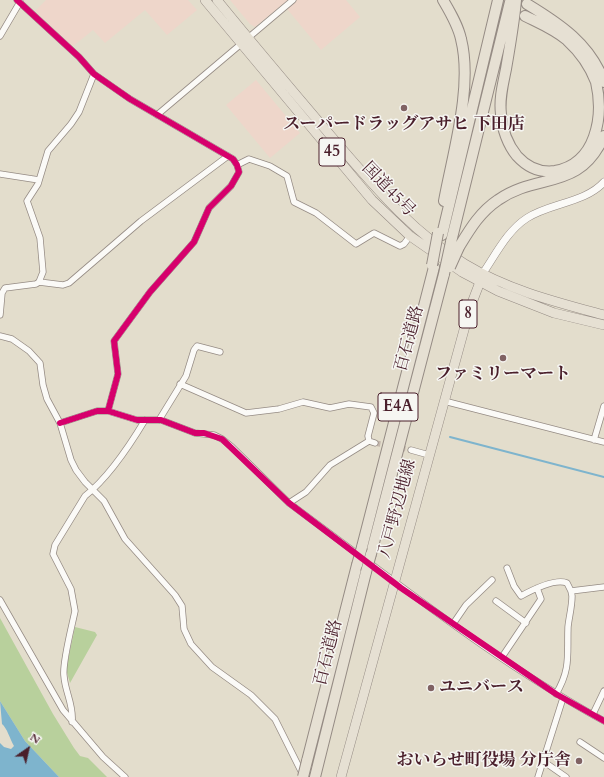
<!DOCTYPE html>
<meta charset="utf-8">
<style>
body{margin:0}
#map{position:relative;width:604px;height:777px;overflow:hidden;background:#e3ddcc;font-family:Cardo,serif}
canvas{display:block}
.north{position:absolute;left:8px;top:729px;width:40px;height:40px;-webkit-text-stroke:3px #f6f6f2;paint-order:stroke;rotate:34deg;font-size:11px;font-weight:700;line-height:16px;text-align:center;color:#4a1f2b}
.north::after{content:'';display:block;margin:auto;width:14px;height:18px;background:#4a1f2b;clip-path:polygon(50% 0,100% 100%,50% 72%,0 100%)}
</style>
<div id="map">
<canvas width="604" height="777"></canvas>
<div class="north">N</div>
</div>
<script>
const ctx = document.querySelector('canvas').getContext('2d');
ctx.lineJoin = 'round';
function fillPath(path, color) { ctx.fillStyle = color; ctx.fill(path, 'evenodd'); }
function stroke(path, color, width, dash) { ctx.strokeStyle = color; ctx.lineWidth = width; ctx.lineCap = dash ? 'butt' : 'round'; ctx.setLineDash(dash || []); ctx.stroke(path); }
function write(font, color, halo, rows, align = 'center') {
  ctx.font = font + ' Cardo,"Noto Serif JP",serif'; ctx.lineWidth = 3; ctx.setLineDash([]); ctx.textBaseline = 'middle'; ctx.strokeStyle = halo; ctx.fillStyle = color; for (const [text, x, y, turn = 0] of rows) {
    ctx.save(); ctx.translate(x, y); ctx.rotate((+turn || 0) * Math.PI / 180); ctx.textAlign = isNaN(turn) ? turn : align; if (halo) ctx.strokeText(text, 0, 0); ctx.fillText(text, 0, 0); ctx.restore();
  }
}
const built = new Path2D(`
 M46,0H188L197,10L167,35L145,10L105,43L93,30L72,47L35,11Z
 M230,0H346L360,17L321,50L283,4L255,27L250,24Z
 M256,80L300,133L270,158L226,105Z`);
const green = new Path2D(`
 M0,618L53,714L74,748L80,756L88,758L107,777H59L25,741L0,701Z
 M75,627L95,632L97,635L70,683L66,669Z`);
const water = new Path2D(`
 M0,701L25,741L59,777H0V743L4,747L11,749L14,746C10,739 7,728 2,724Z`);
const stream = new Path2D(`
 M450,437L604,477`);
const minorTunnel = new Path2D(`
 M375,443L411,450`);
const minor = new Path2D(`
 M17,0L79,57L94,74L130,99L233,159L237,165L239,172L231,186L209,208L194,242L150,292L114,341L118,374L108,411
 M0,36L20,2
 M248,38L293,0
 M157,115L241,44
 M237,165L249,159L270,166L287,176L294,202L316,213L356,244L374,233L400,246L404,244L410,236
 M0,174L39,180
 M39,282L63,285L69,283L141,221L228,156
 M0,315L2,293L5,288L36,284L39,282L43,272L40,238L27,201L38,184L48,151L71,124L79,112L94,74
 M0,336L12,339L29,351L40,363L43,385L47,399L60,423L71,460L76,470L85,482L104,501L125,539L175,595L182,606L184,629L191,644L212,667L251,695L275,719L303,775
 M180,384L246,413L279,409L303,402L330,408L349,404L371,407L374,413L368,436L369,441
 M444,401L604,442
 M159,420L186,376L194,350L197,346L220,352
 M60,423L97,411H108L137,420H161L195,433L214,435L222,439L232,447L289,503L360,556
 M594,440L604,406
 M411,450L429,455
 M289,503L306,492L330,465L369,441L375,443
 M367,561C443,618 520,675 604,721
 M507,568L514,586L521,596C532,590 555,578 567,583L571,591
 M0,600L63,710L103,757L125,777
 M496,601L526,623
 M453,624L466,605L492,580
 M502,657L541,599L537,588
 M556,694C571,669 567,655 568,627C569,617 572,607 572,596L571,591L604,587
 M593,714L604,691
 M72,722C74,705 65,692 64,676C62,663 72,626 75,611L71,589L53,554L55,545L85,496C108,478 130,445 145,420
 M580,742L604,758
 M543,761L566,777
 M538,777L563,698`);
const tertiary = new Path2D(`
 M483,273C496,254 507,231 527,218C550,203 585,203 604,182`);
const primary = new Path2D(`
 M341,777L470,308L483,274`);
const trunk = new Path2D(`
 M205,0L372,200L410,236L462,272L498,291L554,313L604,325
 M217,0C256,48 296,95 336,142C376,188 412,232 465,264C508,290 556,302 604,315`);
const motorway = new Path2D(`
 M443,0C450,12 458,25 461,39C473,87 453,152 444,201
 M516,0C514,23 510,46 506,69C503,84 499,99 501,114C502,129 508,145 517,156C527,167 540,173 555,171C596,164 604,117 596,82C590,66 579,51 567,40C554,29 539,23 525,16
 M527,4C560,24 590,44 604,82
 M442,235L498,0
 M451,242L510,2
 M459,247C470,229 480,212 498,200C538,172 579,192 604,136
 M362,547L434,267
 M371,554L444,274
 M307,761L357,565
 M315,777L366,572`);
const motorwayBridge = new Path2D(`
 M432,265L438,233
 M450,267L459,247
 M444,274L451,242
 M357,565L362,547
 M366,572L371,554
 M303,777L307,761`);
const cycleway = new Path2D(`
 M17,0L79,57L94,74L130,99L233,159L237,165L239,172L231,186L209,208L194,242L150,292L114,341L118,374L108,411
 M60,423L97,411H108L137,420H161L195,433H204L222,439L289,503L401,588L556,694L604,721`);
const markers = [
 [404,108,4,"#806263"],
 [503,358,4,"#806263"],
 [431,688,4,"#806263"],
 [579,761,4,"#806263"]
];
const shields = [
 [332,152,26],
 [468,314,18],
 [398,407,40]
];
const shieldNames = [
 ["45",332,152],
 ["8",468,314],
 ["E4A",398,407]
];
const poiNames = [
 ["スーパードラッグアサヒ 下田店",404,125],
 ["ファミリーマート",503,375],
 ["ユニバース",439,688,"left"],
 ["おいらせ町役場 分庁舎",571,761,"right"]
];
const streetNames = [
 ["国道45号",388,190,46],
 ["百石道路",410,339,-75],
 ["八戸野辺地線",398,509,-75],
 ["百石道路",329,653,-76]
];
fillPath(built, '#eed6ca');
fillPath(green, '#b8d09c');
fillPath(water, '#7eb4cd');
stroke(stream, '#7eb4cd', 2);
stroke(minorTunnel, '#c4b7ac', 5.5, [5.5, 3]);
stroke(minor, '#958b84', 7);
stroke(tertiary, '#958b84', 8);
stroke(primary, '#958b84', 10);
stroke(trunk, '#958b84', 10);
stroke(motorway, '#958b84', 12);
stroke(minor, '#fbfaf7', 5.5);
stroke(tertiary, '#fbfaf7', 7);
stroke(primary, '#e6e0d3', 9);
stroke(trunk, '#e6e0d3', 9);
stroke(motorway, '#e6e0d3', 10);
stroke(motorwayBridge, '#958b84', 12, []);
stroke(motorwayBridge, '#e6e0d3', 10);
stroke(cycleway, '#d6006c', 6);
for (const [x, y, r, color] of markers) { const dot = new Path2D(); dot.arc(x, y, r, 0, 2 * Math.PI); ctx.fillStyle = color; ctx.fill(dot); stroke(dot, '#f6f6f2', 1.5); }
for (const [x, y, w] of shields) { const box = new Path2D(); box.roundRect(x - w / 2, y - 14, w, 28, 3); ctx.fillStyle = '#f6f6f2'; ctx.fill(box); stroke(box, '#4a1f2b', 1); }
write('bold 16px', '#4a1f2b', null, shieldNames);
write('bold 17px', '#4a1f2b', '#f6f6f2', poiNames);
write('17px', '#4a1f2b', '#f6f6f2', streetNames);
</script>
